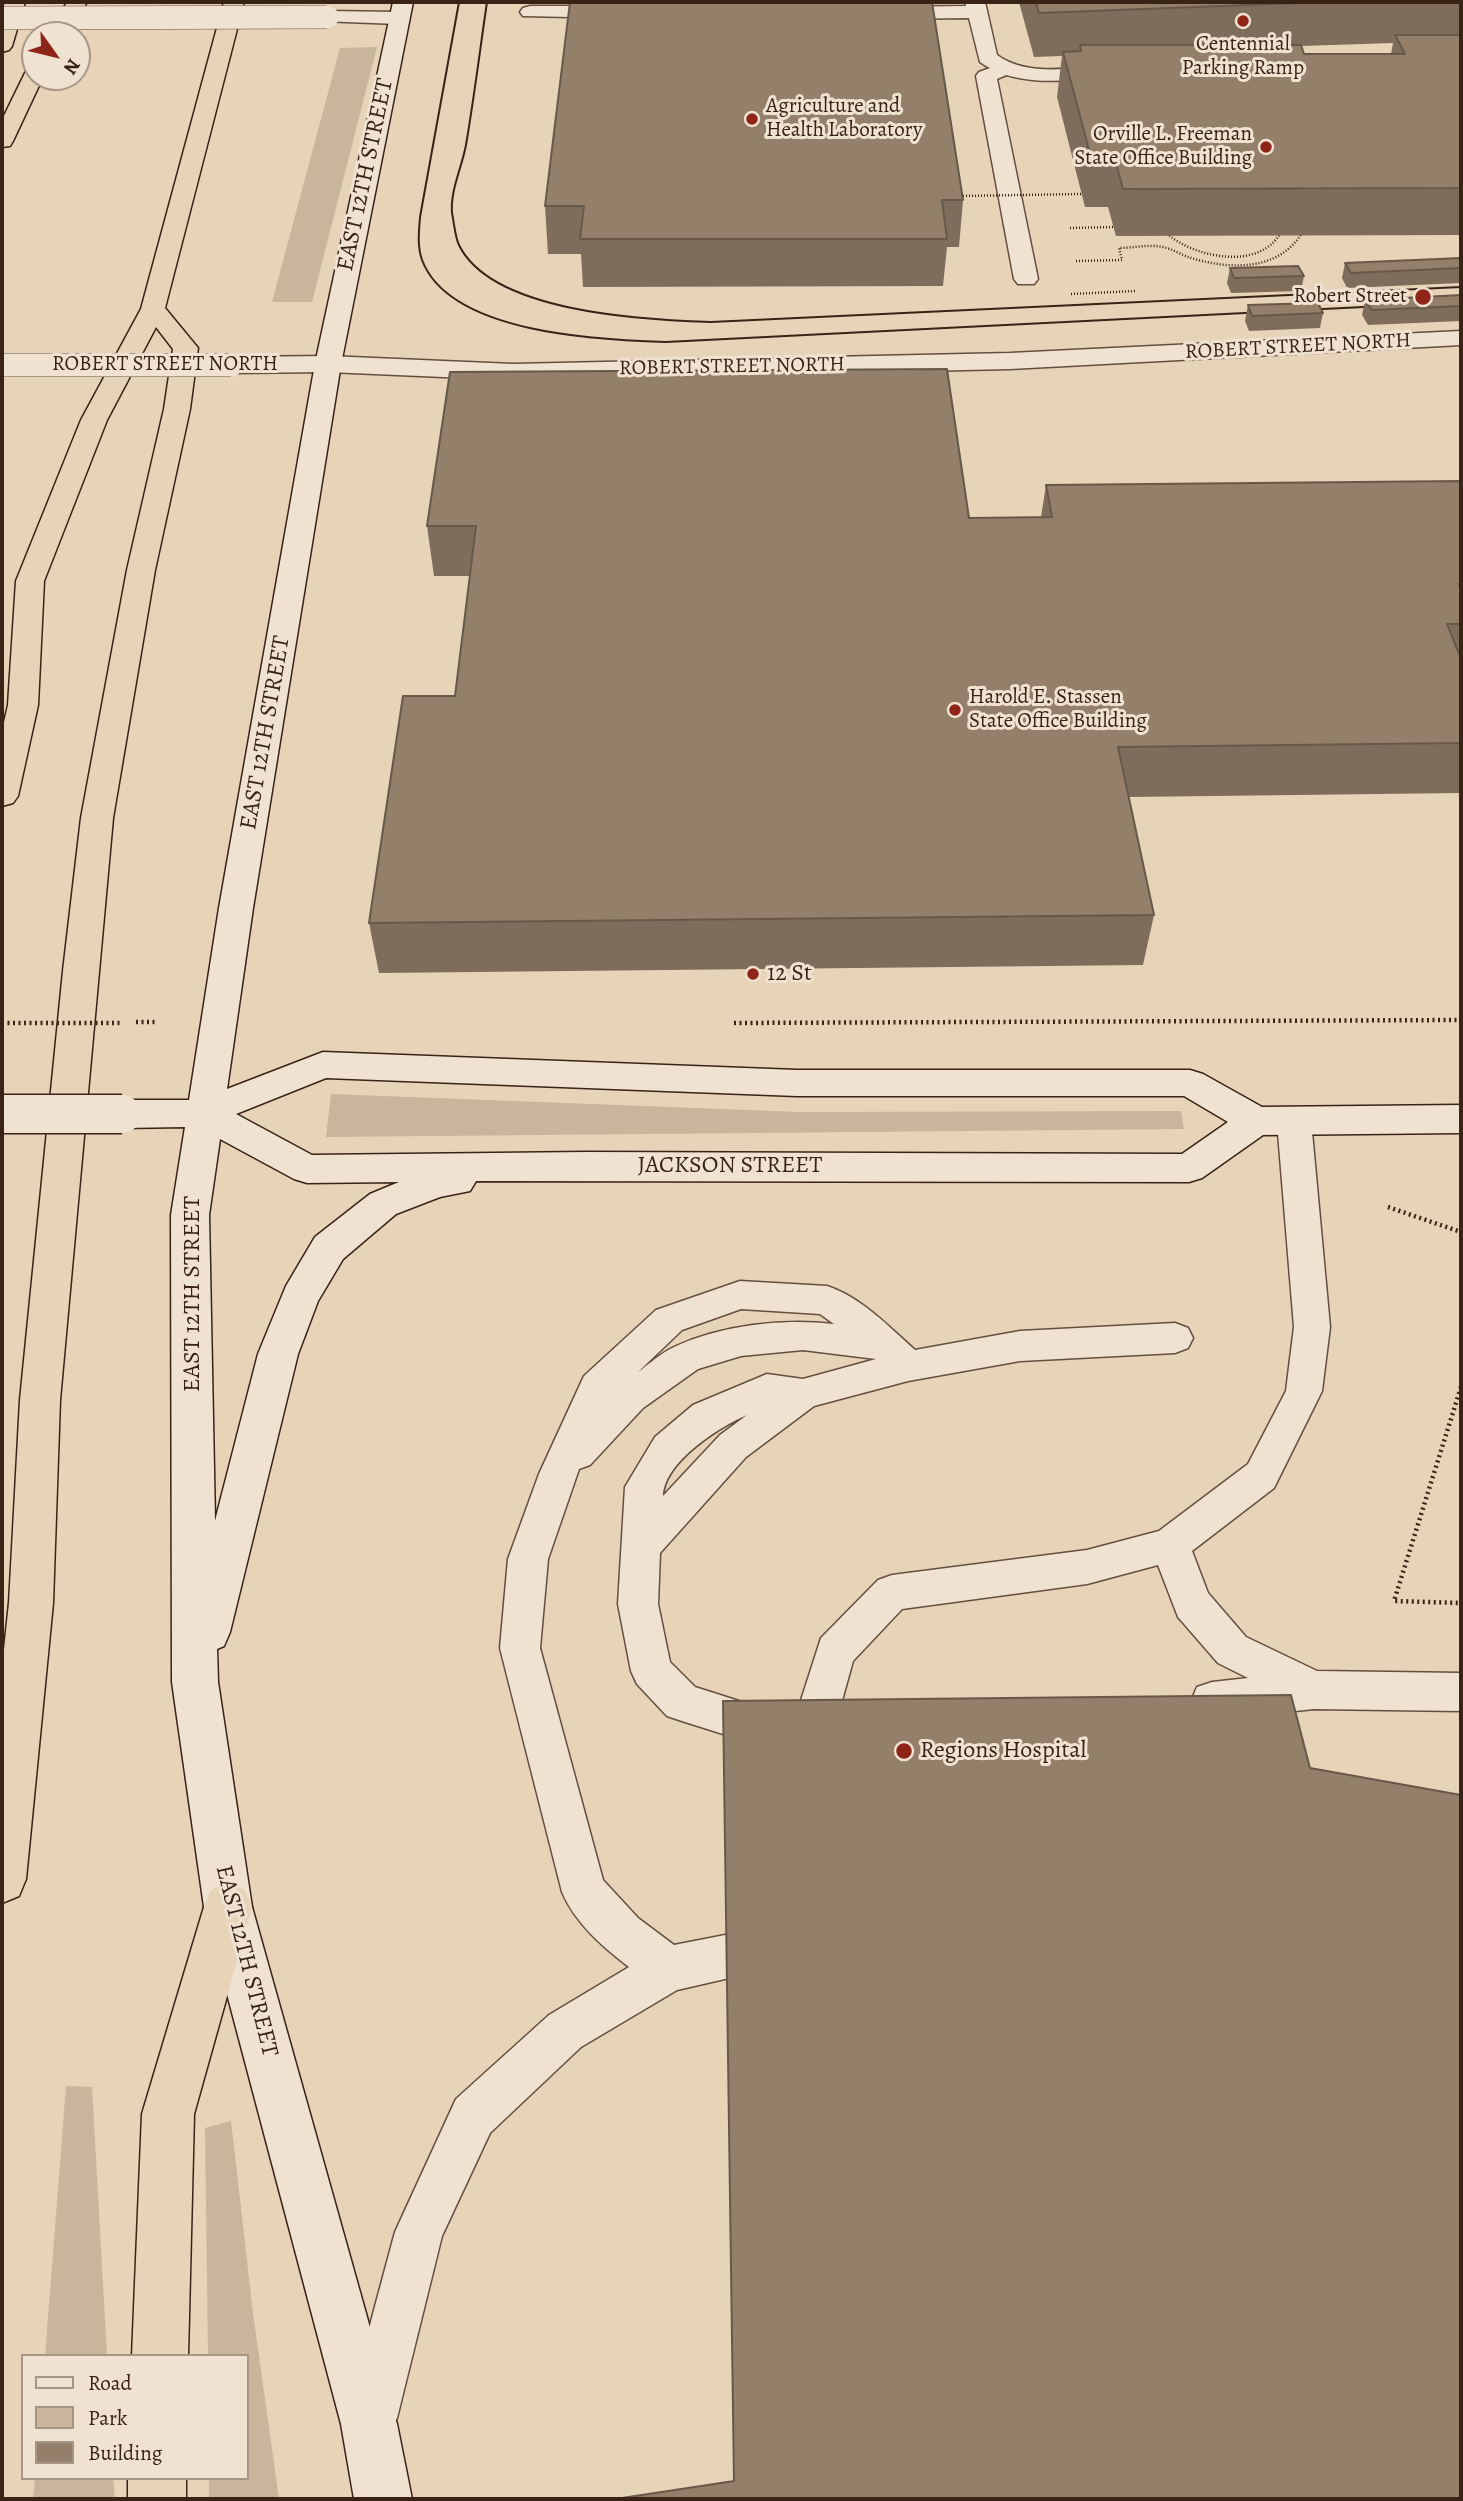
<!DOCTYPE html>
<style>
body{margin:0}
#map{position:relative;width:1463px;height:2501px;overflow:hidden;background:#e7d3b8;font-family:Alegreya,serif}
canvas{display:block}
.frame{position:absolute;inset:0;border:4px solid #392316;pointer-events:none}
.legend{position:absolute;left:21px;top:2354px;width:228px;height:126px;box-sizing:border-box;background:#efe2d1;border:2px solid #a69686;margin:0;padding:9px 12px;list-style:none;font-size:21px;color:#392316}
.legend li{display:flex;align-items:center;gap:14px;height:35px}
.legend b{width:35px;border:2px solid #a69686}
.north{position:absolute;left:21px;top:21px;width:70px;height:70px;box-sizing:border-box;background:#efe2d1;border:2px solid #a69686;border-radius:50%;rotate:124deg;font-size:19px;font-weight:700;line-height:28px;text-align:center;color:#392316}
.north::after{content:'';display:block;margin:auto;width:24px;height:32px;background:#8f2418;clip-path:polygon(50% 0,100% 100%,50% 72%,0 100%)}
</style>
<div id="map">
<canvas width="1463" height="2501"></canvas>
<div class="frame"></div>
<ul class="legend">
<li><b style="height:9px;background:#efe2d1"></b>Road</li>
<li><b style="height:19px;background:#c9b59c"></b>Park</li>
<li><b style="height:19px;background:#937f6a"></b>Building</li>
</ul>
<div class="north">N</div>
</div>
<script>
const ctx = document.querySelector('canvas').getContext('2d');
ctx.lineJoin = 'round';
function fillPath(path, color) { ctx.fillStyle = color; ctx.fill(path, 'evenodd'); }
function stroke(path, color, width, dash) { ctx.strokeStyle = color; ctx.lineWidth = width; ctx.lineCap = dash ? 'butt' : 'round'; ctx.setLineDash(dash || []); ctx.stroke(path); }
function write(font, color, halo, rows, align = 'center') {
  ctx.font = font + ' Alegreya,serif'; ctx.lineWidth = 6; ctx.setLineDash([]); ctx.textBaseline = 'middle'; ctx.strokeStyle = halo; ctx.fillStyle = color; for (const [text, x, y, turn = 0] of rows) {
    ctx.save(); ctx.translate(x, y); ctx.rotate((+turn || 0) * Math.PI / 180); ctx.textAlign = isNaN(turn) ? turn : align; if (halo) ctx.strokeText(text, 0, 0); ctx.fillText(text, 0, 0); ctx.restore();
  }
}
const green = new Path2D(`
 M377,47L312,302H272L340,48Z
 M331,1094L800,1112L1181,1111L1184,1129L326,1137Z
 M66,2086L92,2087L107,2356H45Z
 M231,2121L253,2313L279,2499H209V2478H247V2356H208L205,2128Z
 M35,2478H113L115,2499H33Z`);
const pathFar1 = new Path2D(`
 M1070,228L1117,227
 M1167,234C1196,258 1260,271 1281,232
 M1076,261L1122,260L1119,248C1133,248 1149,244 1163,247C1172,249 1180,254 1188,257C1228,270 1278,272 1302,233
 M1071,294L1136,291`);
const path = new Path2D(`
 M136,1022H158
 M734,1023L1461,1020
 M1388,1207L1461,1232
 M1461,1387L1394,1601L1461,1603`);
const service = new Path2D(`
 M1294,1109L1306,1112L1311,1121L1330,1327L1322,1391L1274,1488L1192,1551L1208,1593L1246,1637L1317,1671L1461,1673V1711L1314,1709L1212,1720L1197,1715L1191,1701L1197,1687L1212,1682L1248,1678L1218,1663L1178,1617L1158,1565L1087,1584L902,1609L853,1661L836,1722L833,1745L827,1759L812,1765L797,1759L791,1745L794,1722L821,1638L878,1580L892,1575L1087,1550L1159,1531L1248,1464L1286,1391L1294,1327L1277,1121L1282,1112Z
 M740,1281L827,1286C861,1297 888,1326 915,1350L1020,1331L1175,1323L1188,1328L1193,1338L1188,1348L1175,1353L1020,1361L908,1381L814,1406L746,1457L660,1553L658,1604L670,1662L695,1687L742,1702L769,1703L784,1708L790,1722L784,1736L769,1741L742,1740L682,1721L667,1716L637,1684L631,1671L618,1604L625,1487L655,1437L693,1405L767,1374L803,1379L876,1359L803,1350L741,1356L698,1369L643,1408L590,1465L579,1469L548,1559L540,1648L603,1880L638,1918L674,1945L725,1935L741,1941L747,1957L741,1973L725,1979L677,1990L581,2047L490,2133L442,2236L397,2418L389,2436L371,2444L353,2436L345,2418L395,2232L456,2099L549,2015L629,1967C603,1947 575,1923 562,1892L500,1648L508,1559L539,1474L584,1376L656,1310ZM741,1309L820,1314L834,1324C783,1318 721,1325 674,1347C661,1353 649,1364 638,1372L682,1330ZM747,1415L720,1435L663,1496C664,1462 719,1427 747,1415Z`);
const pedestrian = new Path2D(`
 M1004,63L1011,65L1014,69L1011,73L997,79L1038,279L1034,284H1018L1014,279L976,76L979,72Z`);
const minor = new Path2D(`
 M965,2H985L997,55C1028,78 1077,67 1113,65L1120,67L1123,71L1120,75L1113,77C1069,80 1018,89 980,62L969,18L882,19L875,17L872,13L875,9L882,7L966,6Z
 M530,6H619L626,8L629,12L626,16L619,18L523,16L520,12L523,8Z
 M327,11L398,12L405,14L408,18L405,22L398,24L320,21L317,17L320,13Z`);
const tertiary = new Path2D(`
 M1461,331V345L1010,369L513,380L328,372L231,373L222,370L218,365L222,360L231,357L328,356L513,364L1010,353Z`);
const secondary = new Path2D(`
 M393,2H413L341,364L253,908L227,1089L323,1052L797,1070H1190L1203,1074L1262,1107L1461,1105V1133L1263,1135L1202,1178L1189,1182L476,1181L470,1191L440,1197L396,1214L343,1259L318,1301L298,1354L230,1632L224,1646L217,1649L218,1682L252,1907L397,2424L412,2499H354L341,2424L204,1907L172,1682L171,1215L185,1127L122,1128L109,1124L104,1114L109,1104L122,1100H189L219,908L315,364ZM326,1078L797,1096H1184L1228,1122L1182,1154L586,1152L312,1155L236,1114ZM220,1139L294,1179L307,1183L399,1182L370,1194L315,1237L286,1286L258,1354L215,1521L209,1215Z`);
const motorway = new Path2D(`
 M5,2H25L12,46L9,50L2,52V13Z
 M67,2H87L69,35H49Z
 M224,2H244L165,308L198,348L190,409L155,570L113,818L60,1400L53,1603L26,1879L19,1896L2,1903V1668L9,1603L20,1400L63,971L81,818L127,570L164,409L173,349L156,327L107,420L44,581L38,705L18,796L13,803L2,806V731L8,705L16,581L81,420L141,309Z
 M35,67V77H43L13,141L10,146L2,147V120L25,73L28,69Z
 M228,1883L245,1890L252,1907L194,2114L188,2356H132L142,2114L204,1907L211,1890Z
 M128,2478H186V2499H128Z`);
const tram = new Path2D(`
 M459,2L420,217C419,231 417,246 422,260C450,334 600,340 666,342L1265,312
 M487,2C480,50 474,98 466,145C462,167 450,191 452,213C454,222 455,237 459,245C492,313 646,320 711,322L1461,287
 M1303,310L1384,306`);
const pathBridgeFar1 = new Path2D(`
 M957,196L1082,194`);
const pathBridge = new Path2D(`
 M2,1023H122`);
const minorBridge = new Path2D(`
 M2,18L327,17`);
const tertiaryBridge = new Path2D(`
 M2,365H231`);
const secondaryBridge = new Path2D(`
 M2,1114H122`);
const wall = new Path2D(`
 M1019,2H1461V235L1116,236L1108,207H1085L1057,97L1062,56L1034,57ZM1393,43L1391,54H1304L1301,46Z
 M963,200L959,247H947L943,286L583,287L581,254H548L545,206Z
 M1461,258V283L1347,288L1342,278L1345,263Z
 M1230,268L1304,276L1301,291L1231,293L1227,283Z
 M1461,295V321L1368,325L1362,315L1365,300Z
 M1248,305L1323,313L1320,328L1249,331L1245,321Z
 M1461,481V793L1129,797L1154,915L1143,965L379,973L369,923L455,696L470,576H434L427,526L1041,517L1046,485Z`);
const building = new Path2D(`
 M570,2H932L963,200H942L947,239H580L584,206H545Z
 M1036,2H1327L1039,13Z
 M1395,35H1461V188L1123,189L1115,160L1092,161L1063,52L1081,51L1080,45H1301L1304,54H1405Z
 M1461,258V268L1351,273L1345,263Z
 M1298,266L1304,276L1234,278L1230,268Z
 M1461,295V306L1372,310L1365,300Z
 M1318,303L1323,313L1252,316L1248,305Z
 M947,369L969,518L1052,517L1046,485L1461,481V584H1459L1461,590V624H1447L1461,659V743L1118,747L1154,915L369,923L403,696H455L476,526H427L450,372Z
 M1291,1695L1310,1768L1461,1795V2499H622V2498L734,2481L723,1701Z`);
const markers = [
 [1243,21,7,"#8f2418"],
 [752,119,7,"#8f2418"],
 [1266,147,7,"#8f2418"],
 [1423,297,9,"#8f2418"],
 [955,710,7,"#8f2418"],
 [753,974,7,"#8f2418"],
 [904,1751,9,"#8f2418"]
];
const farPoinames = [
 ["Centennial",1243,45,"center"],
 ["Parking Ramp",1243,69,"center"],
 ["Agriculture and",766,107],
 ["Health Laboratory",766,131],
 ["Orville L. Freeman",1252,135,"right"],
 ["State Office Building",1252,159,"right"],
 ["Robert Street",1407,297,"right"],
 ["Harold E. Stassen",969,698],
 ["State Office Building",969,722]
];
const farStreetnames = [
 ["ROBERT STREET NORTH",1298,347,-3],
 ["ROBERT STREET NORTH",165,365],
 ["ROBERT STREET NORTH",732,367,-1]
];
const streetNames = [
 ["EAST 12TH STREET",366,175,-78],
 ["EAST 12TH STREET",266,733,-80],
 ["JACKSON STREET",730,1166],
 ["EAST 12TH STREET",193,1294,-90],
 ["EAST 12TH STREET",246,1961,76]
];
const poiNames = [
 ["12 St",767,974],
 ["Regions Hospital",920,1751]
];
fillPath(green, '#c9b59c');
stroke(service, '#644f3e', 3);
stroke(pedestrian, '#644f3e', 3);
stroke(minor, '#644f3e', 3);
stroke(tertiary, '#644f3e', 3);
stroke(secondary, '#392316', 3);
stroke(motorway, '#392316', 3);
stroke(pathFar1, '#392316', 2.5, [1, 2]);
stroke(path, '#392316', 4.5, [2, 3.5]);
fillPath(service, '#efe2d1');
fillPath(pedestrian, '#efe2d1');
fillPath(minor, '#efe2d1');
fillPath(tertiary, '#efe2d1');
fillPath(secondary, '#efe2d1');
fillPath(motorway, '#e7d3b8');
stroke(tram, '#392316', 2);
stroke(minorBridge, '#644f3e', 24, []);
stroke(tertiaryBridge, '#644f3e', 24, []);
stroke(secondaryBridge, '#392316', 41, []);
stroke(pathBridgeFar1, '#392316', 2.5, [1, 2]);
stroke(pathBridge, '#392316', 4.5, [2, 3.5]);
stroke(minorBridge, '#efe2d1', 23);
stroke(tertiaryBridge, '#efe2d1', 23);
stroke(secondaryBridge, '#efe2d1', 38);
fillPath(wall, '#7e6d5b');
fillPath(building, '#937f6a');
stroke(building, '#67594a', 2);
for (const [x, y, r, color] of markers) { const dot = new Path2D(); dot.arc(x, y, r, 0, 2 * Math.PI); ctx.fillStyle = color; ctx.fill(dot); stroke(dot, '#efe2d1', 2.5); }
write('21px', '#392316', '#efe2d1', farPoinames, 'left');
write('21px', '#392316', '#efe2d1', farStreetnames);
write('24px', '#392316', '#efe2d1', streetNames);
write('24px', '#392316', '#efe2d1', poiNames, 'left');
</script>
